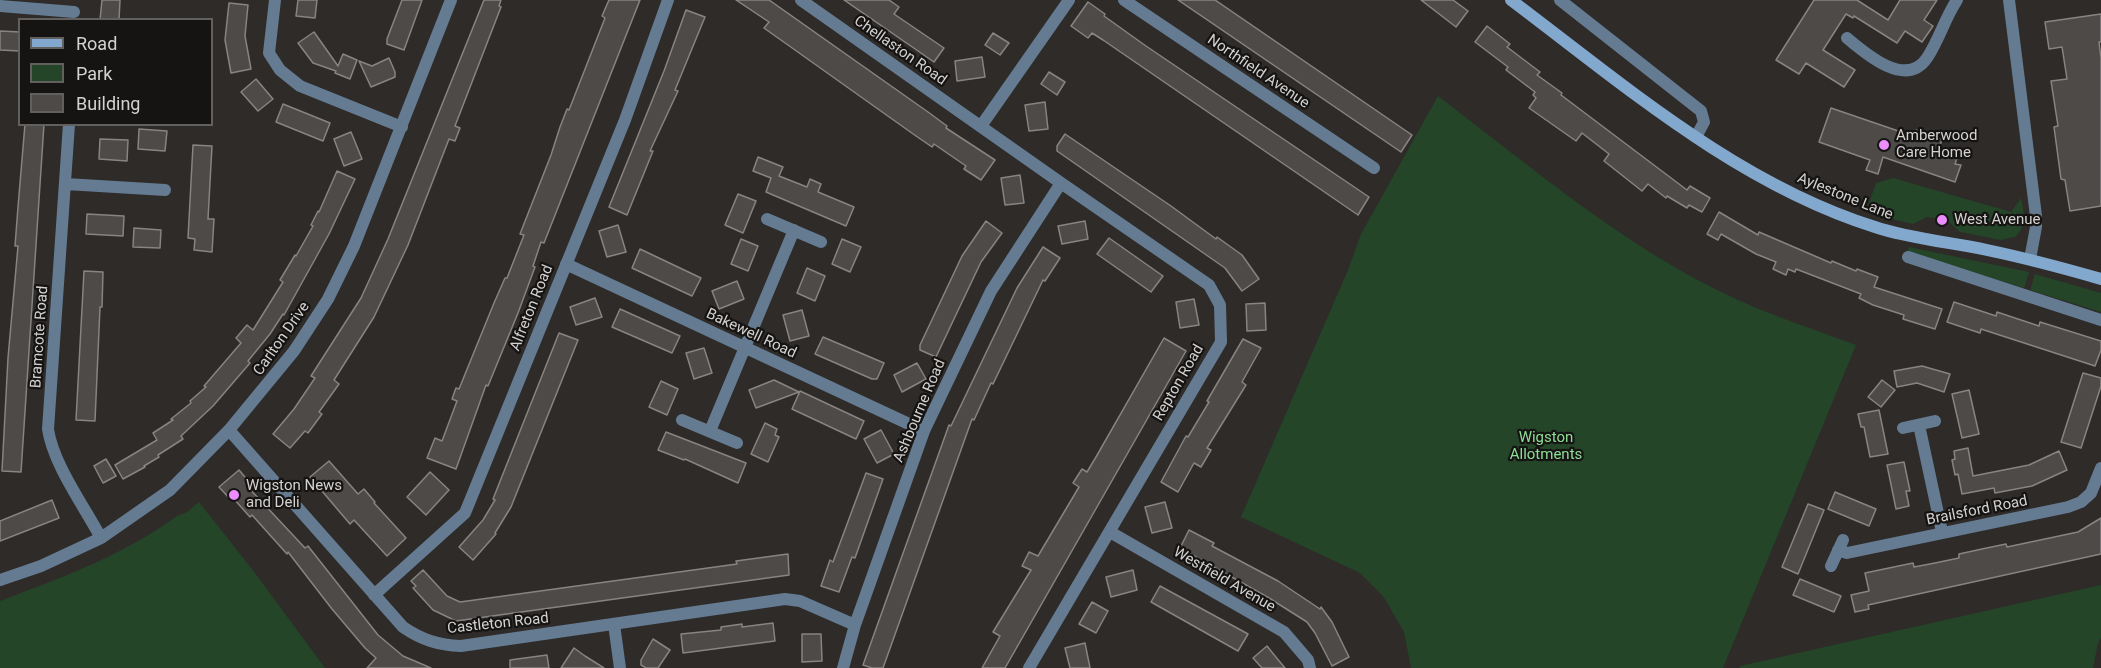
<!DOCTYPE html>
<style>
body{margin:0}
#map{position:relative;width:2101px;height:668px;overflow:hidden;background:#2e2b29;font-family:Roboto,sans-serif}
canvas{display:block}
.legend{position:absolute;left:18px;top:18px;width:195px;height:108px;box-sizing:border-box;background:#151413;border:2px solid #61605f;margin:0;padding:8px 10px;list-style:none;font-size:18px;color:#d4d2d1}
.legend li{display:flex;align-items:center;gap:12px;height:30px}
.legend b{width:30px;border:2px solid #61605f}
</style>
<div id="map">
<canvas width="2101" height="668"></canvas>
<ul class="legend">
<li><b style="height:8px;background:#83a8cd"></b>Road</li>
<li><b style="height:16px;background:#244528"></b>Park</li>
<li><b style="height:16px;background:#4d4a48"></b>Building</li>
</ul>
</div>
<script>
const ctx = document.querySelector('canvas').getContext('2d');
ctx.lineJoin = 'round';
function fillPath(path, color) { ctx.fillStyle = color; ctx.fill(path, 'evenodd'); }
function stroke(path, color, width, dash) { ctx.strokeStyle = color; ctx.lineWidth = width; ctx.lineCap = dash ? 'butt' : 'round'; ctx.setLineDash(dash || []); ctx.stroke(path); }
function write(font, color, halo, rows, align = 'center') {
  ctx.font = font + ' Roboto,sans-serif'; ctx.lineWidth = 4.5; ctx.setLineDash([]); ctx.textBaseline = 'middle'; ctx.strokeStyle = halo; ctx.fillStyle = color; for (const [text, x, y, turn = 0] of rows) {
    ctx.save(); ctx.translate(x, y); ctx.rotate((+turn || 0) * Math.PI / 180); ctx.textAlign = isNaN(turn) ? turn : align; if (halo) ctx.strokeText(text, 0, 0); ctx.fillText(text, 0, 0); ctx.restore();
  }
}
const green = new Path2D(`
 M1438,96C1534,169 1627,249 1736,299C1775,317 1816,330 1856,345L1723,668H1411L1404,632L1383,596L1360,573L1241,517L1348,270L1361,234Z
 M1893,178L2011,212L2021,198C2024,213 2027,226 2015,237L2001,240L1960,232L1948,221L1927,217L1913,224L1872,214L1868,206L1876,183Z
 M1909,247L2029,272L2024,288L1907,252Z
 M2035,274L2101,293V312L2030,290Z
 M199,502L255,573L325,668H0V601C65,576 120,557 177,516L187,512Z
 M2101,585V638L2098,643L2093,668H1740V666Z`);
const building = new Path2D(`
 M102,0H120L119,20H100Z
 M298,0H317L315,18L296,16Z
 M402,0H422L404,50L387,44V39Z
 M484,0H501L499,6L501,7L455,126L460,128L455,141L449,139L408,245L374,317L334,380L339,384L319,412L322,414L308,433L305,431L290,448L273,434L294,409L315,378L311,376L361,298L388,239Z
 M609,0H640L544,243L541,242L533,266L535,267L518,313L488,386L486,385L456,469L427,458L435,438L442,441L457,401L452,399L456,388L459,389L494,303L505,278H507L524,235L520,234L551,155L560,127L567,109L569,110L605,18L602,16Z
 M736,0H769L928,112L947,126L946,128L995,160L981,180L964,169L966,166L934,144L932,147L916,136L764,28L769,22Z
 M844,0H889L899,7L894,14L944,48L934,62Z
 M1178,0H1215L1412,135L1401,152Z
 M1421,0H1453L1468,11L1456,27Z
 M1814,0H1857L1888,20L1900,0H1937L1924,20L1933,26L1922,42L1905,31L1897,43L1854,16L1853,18L1846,14L1823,50L1855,70L1844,87L1806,63L1799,74L1776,60Z
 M1088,2L1105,14L1104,16L1146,46L1369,197L1358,215L1103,40L1092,33L1088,38L1071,26Z
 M229,3L248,5L245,36L251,69L231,73L225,40Z
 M686,10L705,17L675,90L678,91L650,151H653L627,215L609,207L664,71Z
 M2101,14V42H2099L2101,58V206L2070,211L2065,180L2061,179L2054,127L2058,126L2051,81L2067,79L2062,47L2049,49L2045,22Z
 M1487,26L1510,44L1507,47L1540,72L1537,75L1562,93L1561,95L1687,190L1690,186L1710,198L1702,212L1689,205L1687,208L1667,196L1666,198L1648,184L1642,191L1604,161L1609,154L1582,133L1576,141L1529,108L1536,98L1533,95L1535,92L1506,70L1508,67L1475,42Z
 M0,31L20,32V51L0,50Z
 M314,32L338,66L343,54L357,60L350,79L335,73L336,71L313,63L298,43Z
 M993,33L1009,43L1000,55L985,45Z
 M982,57L985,77L957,81L955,61Z
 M389,58L395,72V77L371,87L359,61L372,66Z
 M1049,72L1065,82L1057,95L1041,84Z
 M256,79L273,99L258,111L241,92Z
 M1045,102L1048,129L1029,131L1025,105Z
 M283,104L330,123L323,141L276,122Z
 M1831,108L1910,135L1913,136L1916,130L1942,139L1939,149L1958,155L1955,164L1961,165L1955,182L1883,157L1878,174L1866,170L1870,160L1819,142Z
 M25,124H44L21,472L2,471L8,358L18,246H15L18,207Z
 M139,129L167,131L165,151L138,149Z
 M351,132L362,159L344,166L334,139Z
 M1065,134L1171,206L1216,239L1217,237L1242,255L1259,279L1242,291L1225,268L1057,151V146Z
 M100,139L128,140L127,161L99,159Z
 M193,145L212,146L208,219H214L212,252L194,250L195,239L188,238Z
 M758,157L783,167L779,176L807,187L810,179L821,184L818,192L854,207L846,226L766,192L771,178L753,171Z
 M337,171L355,179L329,234L284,315L283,314L270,334L248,361L250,363L213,406L181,436L183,439L158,455L159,457L144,466L145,467L123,479L115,465L157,440L153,433L173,420L171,419L191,403L190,401L206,387L204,386L241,343L236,338L247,325L253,330L283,282L280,280L295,255L296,256L313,226L311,225L318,211L319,212Z
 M1020,175L1024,203L1005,205L1001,178Z
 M738,194L756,201L743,233L725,225Z
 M1719,212L1758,235L1759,232L1831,263L1832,261L1856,271L1857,269L1878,277L1874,287L1942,309L1935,329L1903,319L1904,315L1873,305L1859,298L1861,294L1796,269L1795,272L1788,269L1786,275L1773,269L1776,262L1756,254L1721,234L1718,240L1707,234Z
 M87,214L124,216L123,236L86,234Z
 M986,221L1002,233L981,262L936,357L920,350V345L962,256Z
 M1085,221L1088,239L1062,244L1058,226Z
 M618,225L626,252L607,257L599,231Z
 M134,228L161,230L160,248L133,247Z
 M1109,238L1163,276L1151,292L1097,254Z
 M741,239L758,246L748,271L731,264Z
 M842,239L861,247L850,272L832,264Z
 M1043,247L1060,258L1045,281L1043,280L993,384L991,383L974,420L972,419L883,668H872L863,665L949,425L951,426L1017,288Z
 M640,249L701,278L692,296L632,268Z
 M807,268L825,276L815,301L797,293Z
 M84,271L103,272L102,307H100L95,421L76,420Z
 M737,281L744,299L719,309L712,291Z
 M595,298L602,317L576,325L570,307Z
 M1194,299L1199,325L1180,328L1176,302Z
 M1954,302L1996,316L1997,312L2039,326L2040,322L2101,341V350L2095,366L1981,329L1980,333L1947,322Z
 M1265,303L1266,330L1247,331L1246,304Z
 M620,309L680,336L672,353L612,327Z
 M802,310L809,336L790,341L783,315Z
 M559,333L578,340L511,507L495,533L496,534L473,560L459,547L483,520L495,500L493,499Z
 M823,337L884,363L877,379H872L815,354Z
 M1164,338L1186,351L1005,668H982L1000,636L993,632L1031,570L1022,566L1029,552L1038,556L1079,487L1073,483L1082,469L1087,472L1096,457Z
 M1243,339L1261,348L1242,382L1246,385L1207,448L1211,450L1201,467L1194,463L1178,492L1161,482L1186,436L1188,437L1209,402L1207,401Z
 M704,348L712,373L694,379L686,353Z
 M917,363L926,379L902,392L894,375Z
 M1922,366L1950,374L1944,392L1917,383L1897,387L1894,371Z
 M2083,373L2101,378V386L2081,448L2061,442Z
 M774,380L799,392L756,408L749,390Z
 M1882,380L1895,390L1881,407L1868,397Z
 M661,381L678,389L667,415L649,407Z
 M1969,390L1979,434L1962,438L1952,394Z
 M800,391L864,421L856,439L792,409Z
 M1879,410L1888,454L1870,457L1864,427H1861L1858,414Z
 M765,423L777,429L775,435L779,437L768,462L751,454Z
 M881,430L894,454L877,463L864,439Z
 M666,432L746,463L738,483L685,459L684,460L658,450Z
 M1968,448L1973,476L2029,465L2059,451L2067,470L2032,486L1995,493L1994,488L1962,494L1958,474L1955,475L1952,460L1955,459L1954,451Z
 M106,459L116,476L103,483L94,466Z
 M329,461L358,494L364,489L375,502L374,503L406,538L387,556L354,520L350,524L310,477Z
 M1904,462L1910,491H1906L1909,506L1896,509L1887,465Z
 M239,470L250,483L247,486L305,548L308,546L378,635L403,656L431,668H367L376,658L365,648L332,609L288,552L287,554L252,515L250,517L233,498L231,500L219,487Z
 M430,472L449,490L426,515L407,497Z
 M866,473L883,479L855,558L852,557L839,592L821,586L830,560L833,562Z
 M1835,492L1876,509L1869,526L1828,509Z
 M52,500L59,518L0,541V521Z
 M1165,502L1172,528L1152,533L1145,507Z
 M1808,504L1824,510L1798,574L1782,567Z
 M2101,518V554L1868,605L1869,609L1855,612L1851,595L1869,591L1865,573L1913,563L1914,567L1935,563L1959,558V554L1982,549L2006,544L2007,547L2078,532Z
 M1189,530L1214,543L1212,546L1278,581L1320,609L1321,607L1332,622L1349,657L1332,666L1315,633L1307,622L1269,598L1180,548Z
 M788,554L789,575L456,621L433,610L413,588L416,586L411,581L423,570L447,596L460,602L737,564L736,561Z
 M1133,570L1137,590L1111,597L1106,577Z
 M1800,579L1841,596L1834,612L1793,595Z
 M1160,586L1248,634L1238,651L1151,602Z
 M1092,602L1108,611L1096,633L1079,624Z
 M773,623L775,641L683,653L681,634L721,630V627L742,624V627Z
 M802,634H821L822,661L802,662Z
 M653,639L670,650L658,668H646L641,665V660Z
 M1085,643L1090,668H1070L1065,648Z
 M1267,646L1275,656L1285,668H1262L1253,658Z
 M574,648L585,656L604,668H561Z
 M547,655L549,668H510V660Z`);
const minor = new Path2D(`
 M275,0L269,53L280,70L300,86L402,127
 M801,0L1061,183L1209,285L1220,305L1221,342L1029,668
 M1124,0L1374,168
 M1560,0L1701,111L1704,122L1696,137
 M2009,0L2036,216V227L2030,259
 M0,6L74,12
 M1847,38C1866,54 1906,89 1927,58C1939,40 1945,18 1957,0
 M69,124L48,429C53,464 84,506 101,538
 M981,126L1069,0
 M66,184L165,190
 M767,219L821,242
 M1908,257L2101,320
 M566,264L924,431
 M682,420L737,443
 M1919,425L1942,532
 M1903,428L1935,421
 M229,430L403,627C422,640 438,645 461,646L785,599L800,601L855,625
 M710,431L794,230
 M1110,532L1284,632L1308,660L1310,668
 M1838,550L1847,553L2068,507L2081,502L2091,493L2101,468
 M1831,566L1843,540
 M0,580L41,566L101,538L170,490L229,430L294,351L328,299L354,246L451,0
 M374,595L465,513L625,120L668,0
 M614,624L620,668
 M843,668L855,625L924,431L991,291L1061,183`);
const secondary = new Path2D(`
 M1511,0C1624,85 1738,184 1875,227C1911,239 1950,242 1987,250C2025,258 2063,268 2101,279`);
const markers = [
 [1884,145,6,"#eb8dfc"],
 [1942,220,6,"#eb8dfc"],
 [234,495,6,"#eb8dfc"]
];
const streetNames = [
 ["Chellaston Road",900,51,35],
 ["Northfield Avenue",1258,72,34],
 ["Aylestone Lane",1845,197,22],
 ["Alfreton Road",532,308,-68],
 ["Bakewell Road",751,334,25],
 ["Bramcote Road",40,337,-86],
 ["Carlton Drive",282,339,-55],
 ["Repton Road",1179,383,-60],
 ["Ashbourne Road",920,411,-67],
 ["Brailsford Road",1977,511,-11],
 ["Westfield Avenue",1224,580,30],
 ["Castleton Road",498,624,-6]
];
const poiNames = [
 ["Amberwood",1896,136],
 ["Care Home",1896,153],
 ["West Avenue",1954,220],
 ["Wigston News",246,486],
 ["and Deli",246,503]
];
const parkNames = [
 ["Wigston",1546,438],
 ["Allotments",1546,455]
];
fillPath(green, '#244528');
fillPath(building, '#4d4a48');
stroke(building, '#888482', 1.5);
stroke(minor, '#647b92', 12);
stroke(secondary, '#83a8cd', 12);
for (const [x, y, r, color] of markers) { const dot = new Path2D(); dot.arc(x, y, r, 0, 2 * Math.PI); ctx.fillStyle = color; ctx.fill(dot); stroke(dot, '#151413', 2); }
write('15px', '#d4d2d1', '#151413', streetNames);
write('15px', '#d4d2d1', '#151413', poiNames, 'left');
write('15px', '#8dde95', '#151413', parkNames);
</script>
